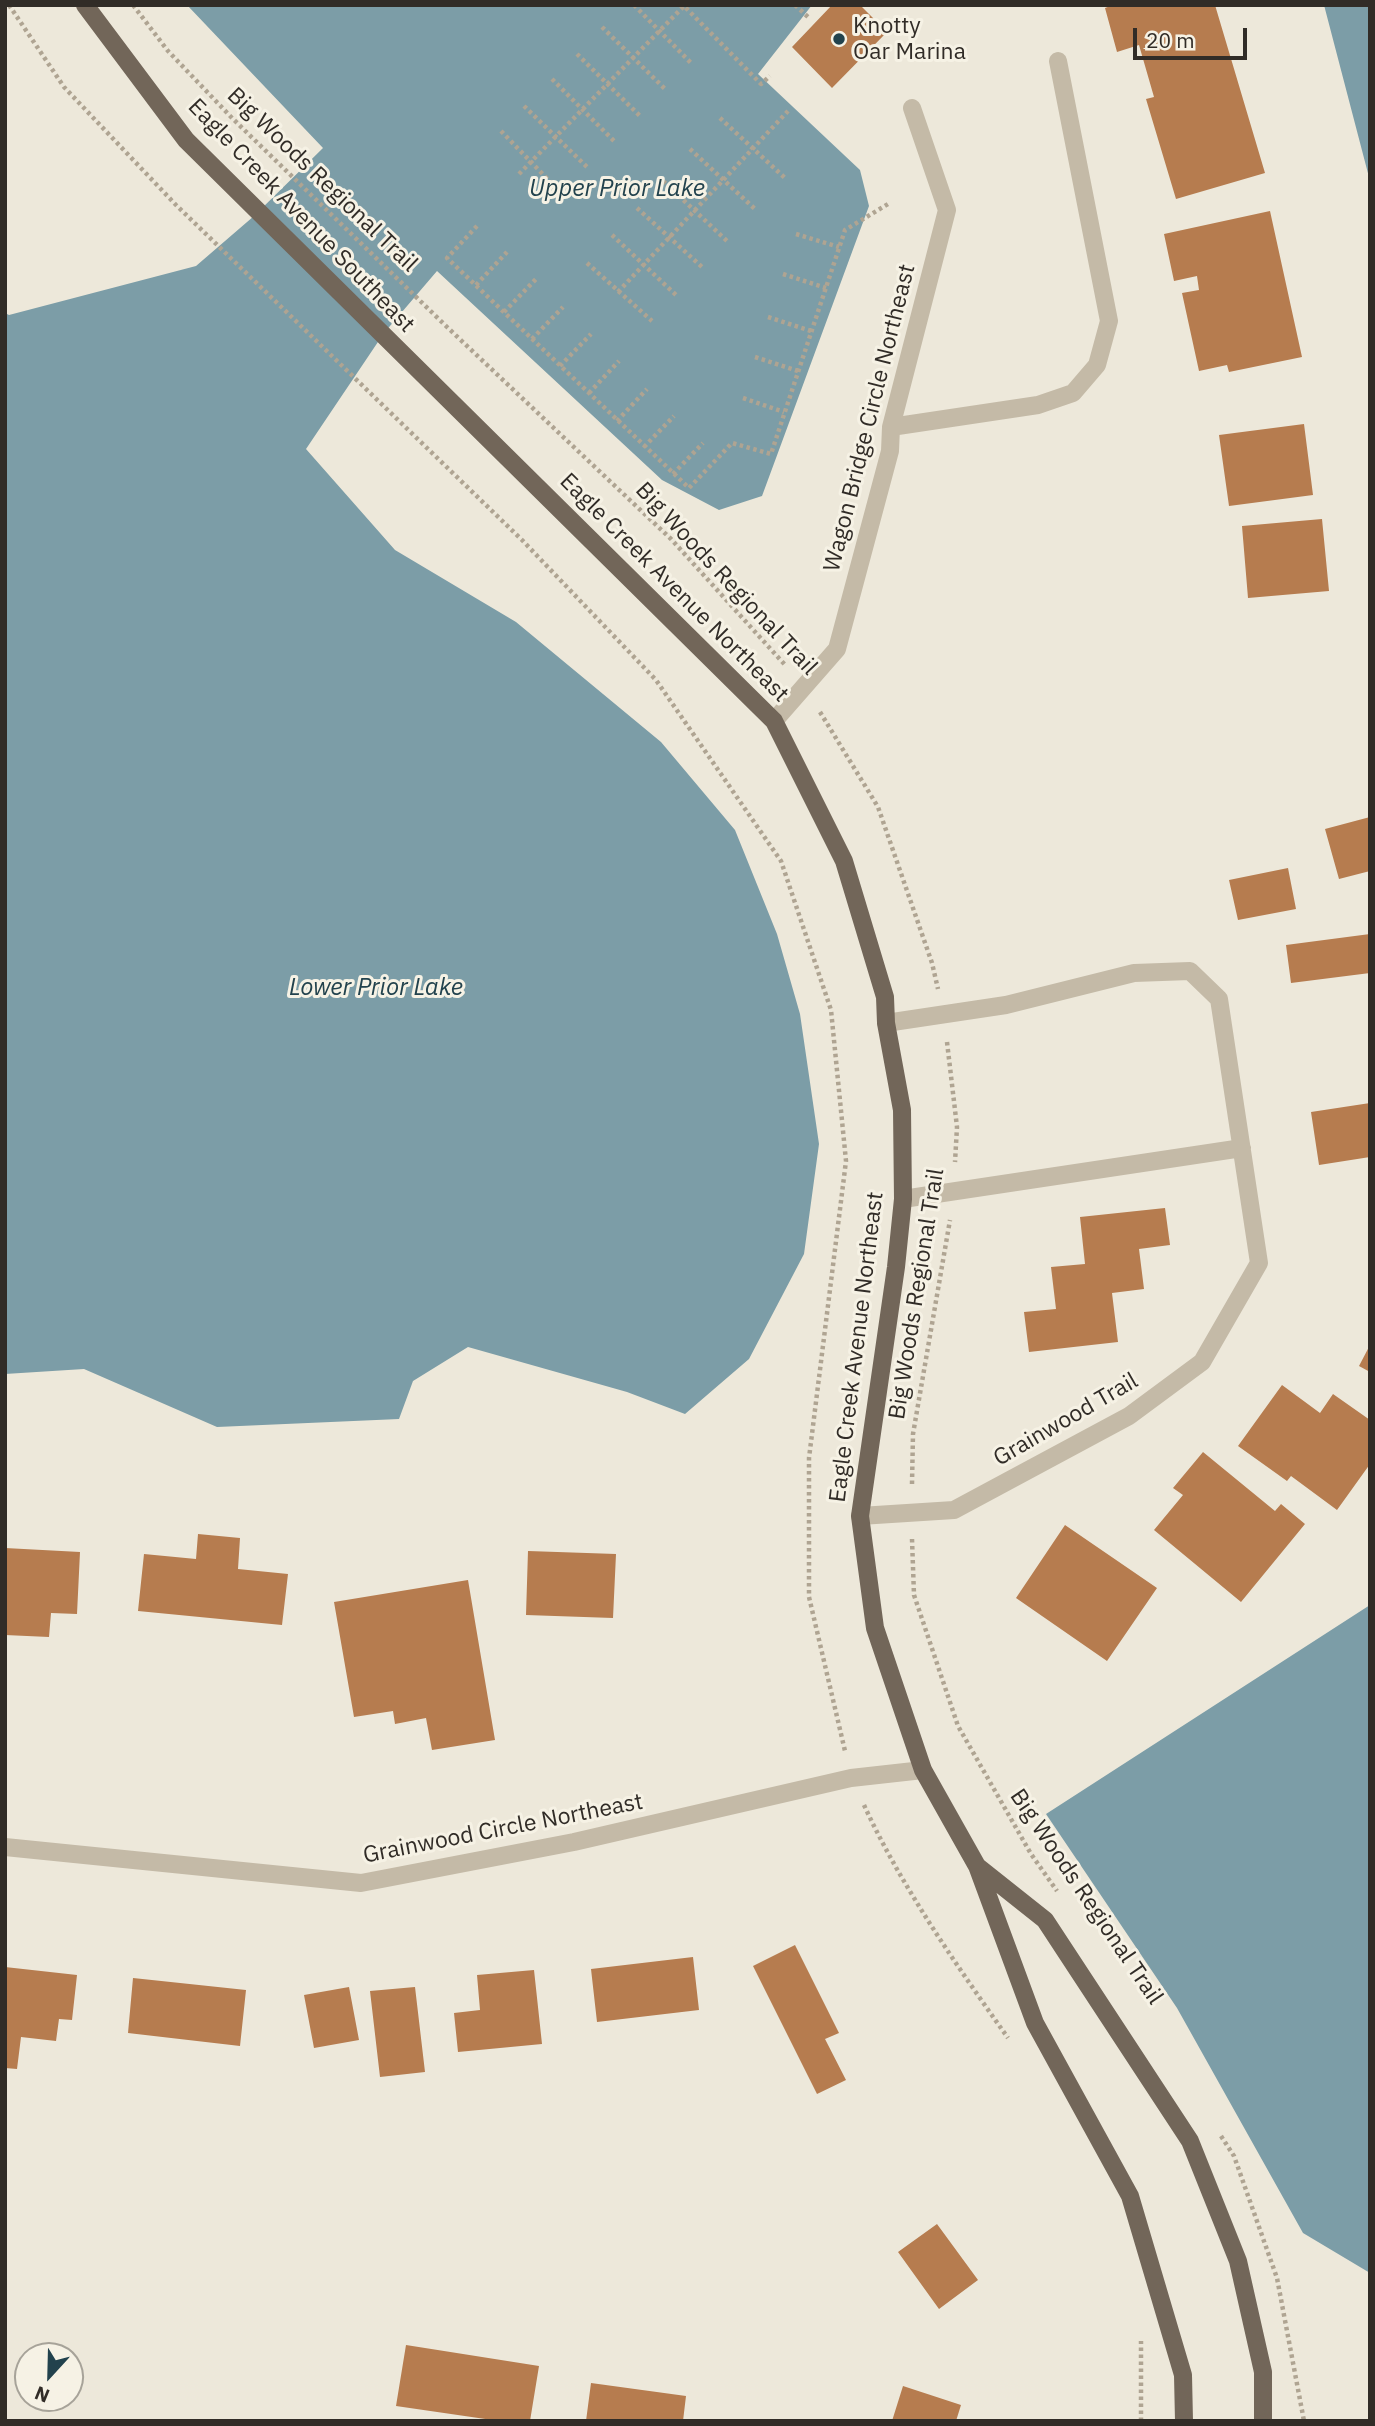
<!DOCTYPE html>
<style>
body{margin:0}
#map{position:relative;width:1375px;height:2426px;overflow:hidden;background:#ede8da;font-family:"IBM Plex Sans",sans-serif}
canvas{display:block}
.frame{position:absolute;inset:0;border:7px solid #312c27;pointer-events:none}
.north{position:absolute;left:14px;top:2342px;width:70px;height:70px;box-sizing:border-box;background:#f6f2e5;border:2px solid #a7a399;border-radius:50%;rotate:202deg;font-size:19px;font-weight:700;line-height:28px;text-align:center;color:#312c27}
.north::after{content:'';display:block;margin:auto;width:24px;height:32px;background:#22424d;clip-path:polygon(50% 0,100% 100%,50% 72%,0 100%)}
.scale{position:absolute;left:1133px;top:28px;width:114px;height:32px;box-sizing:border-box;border:4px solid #312c27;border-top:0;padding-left:9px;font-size:21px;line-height:24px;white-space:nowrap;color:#312c27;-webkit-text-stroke:5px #f6f2e5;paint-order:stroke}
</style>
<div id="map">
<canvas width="1375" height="2426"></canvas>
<div class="frame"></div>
<div class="north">N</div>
<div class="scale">20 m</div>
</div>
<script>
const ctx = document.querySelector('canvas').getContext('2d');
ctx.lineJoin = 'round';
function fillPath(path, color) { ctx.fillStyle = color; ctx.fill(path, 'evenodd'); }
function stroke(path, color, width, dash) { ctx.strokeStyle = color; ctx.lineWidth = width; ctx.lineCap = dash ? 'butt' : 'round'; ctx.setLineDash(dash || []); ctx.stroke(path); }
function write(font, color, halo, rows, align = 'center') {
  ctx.font = font + ' "IBM Plex Sans",sans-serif'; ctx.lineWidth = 6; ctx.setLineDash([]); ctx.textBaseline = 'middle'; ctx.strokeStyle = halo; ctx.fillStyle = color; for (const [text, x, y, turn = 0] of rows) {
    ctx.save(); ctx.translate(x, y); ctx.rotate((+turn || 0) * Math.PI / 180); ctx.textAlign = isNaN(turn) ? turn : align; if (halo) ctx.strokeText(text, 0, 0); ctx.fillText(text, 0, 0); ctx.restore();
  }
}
const water = new Path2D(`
 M187,5H812L758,74L860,170L869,206L762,496L719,510L662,480L437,271L384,333L306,449L395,550L516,622L661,742L735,830L777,934L800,1014L819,1144L804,1254L749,1359L685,1414L627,1392L468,1347L413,1381L399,1419L217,1427L84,1369L5,1374V313L9,315L196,266L254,216L323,148Z
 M1324,5H1370V181Z
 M1370,1605V2273L1303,2233L1177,2008L1046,1814Z`);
const building = new Path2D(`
 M832,5H860L887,32L832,88L792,47Z
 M1113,5H1215L1265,173L1176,199L1146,99L1154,97L1139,45L1117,52L1105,8Z
 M1270,211L1302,357L1229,372L1227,365L1199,371L1182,293L1199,290L1197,276L1174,281L1164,234Z
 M1304,424L1313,495L1229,506L1219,435Z
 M1322,519L1329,591L1248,598L1242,526Z
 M1370,817V871L1339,879L1325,829Z
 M1288,868L1296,909L1238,920L1229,880Z
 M1370,934V973L1291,983L1286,945Z
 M1370,1103V1157L1319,1165L1311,1112Z
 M1165,1208L1170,1245L1139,1249L1144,1289L1112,1293L1118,1342L1029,1352L1024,1312L1056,1309L1051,1267L1085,1264L1080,1217Z
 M1370,1345V1372L1359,1366Z
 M1282,1385L1320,1413L1333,1394L1370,1420V1464L1337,1510L1291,1476L1287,1481L1238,1446Z
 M1203,1452L1275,1511L1281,1504L1305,1524L1241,1602L1154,1530L1183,1495L1173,1488Z
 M1065,1525L1157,1588L1107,1661L1016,1598Z
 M198,1534L240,1538L238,1569L288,1574L282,1625L138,1611L144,1554L196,1559Z
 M5,1548L80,1552L77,1614L51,1613L49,1637L5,1635Z
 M528,1551L616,1554L613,1618L526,1615Z
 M468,1580L495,1740L432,1750L426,1718L395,1724L393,1711L354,1717L334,1602Z
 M795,1945L839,2033L825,2039L846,2080L817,2094L753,1966Z
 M693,1957L699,2010L597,2022L591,1969Z
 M5,1967L77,1975L72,2020L59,2019L56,2041L21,2037L17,2069L5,2068Z
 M534,1970L542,2044L458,2052L454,2013L480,2010L477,1975Z
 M133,1978L246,1990L240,2046L128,2033Z
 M349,1987L359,2040L314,2048L304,1995Z
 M415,1987L425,2072L380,2077L370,1991Z
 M937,2224L978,2280L939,2309L898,2252Z
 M406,2345L539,2366L530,2421H499L396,2406Z
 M591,2383L686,2396L683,2421H586Z
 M903,2386L961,2405L956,2421H892Z`);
const path = new Path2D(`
 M9,5L64,87L176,205L522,540L656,680L781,861L831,1010L846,1161L809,1458V1597L845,1751
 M133,5L168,51L233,119L447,327L671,539L786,666
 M634,5L691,63
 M795,5L808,17
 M602,27L665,89
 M577,54L640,116
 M552,79L614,141
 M524,106L587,167
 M720,118L785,178
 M501,131L562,194
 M690,149L755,209
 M519,174L684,6L761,84L770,76
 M663,181L727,241
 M637,208L702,267
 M477,226L447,258L689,488L732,443L771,454L845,230L888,204
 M796,234L839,247
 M612,235L676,295
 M587,263L652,321
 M783,274L826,288
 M476,285L507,252
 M618,292L788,111
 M504,312L536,279
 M768,317L811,331
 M532,339L563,307
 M755,357L798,371
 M560,366L591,334
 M589,393L619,361
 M743,398L784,412
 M617,421L647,389
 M644,447L674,416
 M673,474L703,443
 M820,712L878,807L932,963L938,989
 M947,1042L957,1127L955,1162
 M912,1484L913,1434L950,1220
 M912,1539L914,1595L958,1726L1031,1854L1057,1891
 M864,1805C901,1886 957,1966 1008,2038
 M1221,2136L1234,2156L1277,2278L1304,2421
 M1141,2421V2341`);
const minor = new Path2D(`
 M891,427L1038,405L1073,393L1097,365L1109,321L1058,61
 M774,721L837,649L890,451L891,427L947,210L912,108
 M903,1199L1242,1148
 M860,1516L954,1510L1129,1416L1202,1362L1259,1263L1219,999L1190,971L1134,973L1006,1005L886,1023
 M5,1847L361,1883L574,1842L851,1778L923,1770`);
const major = new Path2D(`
 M85,5L186,140L774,721L844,861L885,997L886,1023L902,1110L903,1199L896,1267L860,1516L875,1628L923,1770L977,1866L1035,2023L1130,2196L1183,2375L1184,2421
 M977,1866L1045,1920L1190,2141L1238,2261L1263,2372V2421`);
const markers = [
 [839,39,7,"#22424d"]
];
const poiNames = [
 ["Knotty",853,26],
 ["Oar Marina",853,52]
];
const streetNames = [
 ["Big Woods Regional Trail",322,180,44],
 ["Eagle Creek Avenue Southeast",301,216,46],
 ["Wagon Bridge Circle Northeast",870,418,-76],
 ["Big Woods Regional Trail",726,579,47],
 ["Eagle Creek Avenue Northeast",674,588,45],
 ["Big Woods Regional Trail",917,1294,-81],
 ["Eagle Creek Avenue Northeast",857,1347,-83],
 ["Grainwood Trail",1066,1420,-30],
 ["Grainwood Circle Northeast",503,1829,-11],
 ["Big Woods Regional Trail",1086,1897,56]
];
const waterNames = [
 ["Upper Prior Lake",617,189],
 ["Lower Prior Lake",376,988]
];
fillPath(water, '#7c9da7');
fillPath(building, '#b67c4f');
stroke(path, '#afa492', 4.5, [3.5, 3.5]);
stroke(minor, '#c4baa7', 18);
stroke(major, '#726659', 18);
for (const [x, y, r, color] of markers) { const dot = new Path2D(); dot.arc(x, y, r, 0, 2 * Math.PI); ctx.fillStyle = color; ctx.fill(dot); stroke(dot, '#f6f2e5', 2.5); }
write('23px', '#312c27', '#f6f2e5', poiNames, 'left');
write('23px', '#312c27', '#f6f2e5', streetNames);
write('italic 24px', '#22424d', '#f6f2e5', waterNames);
</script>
